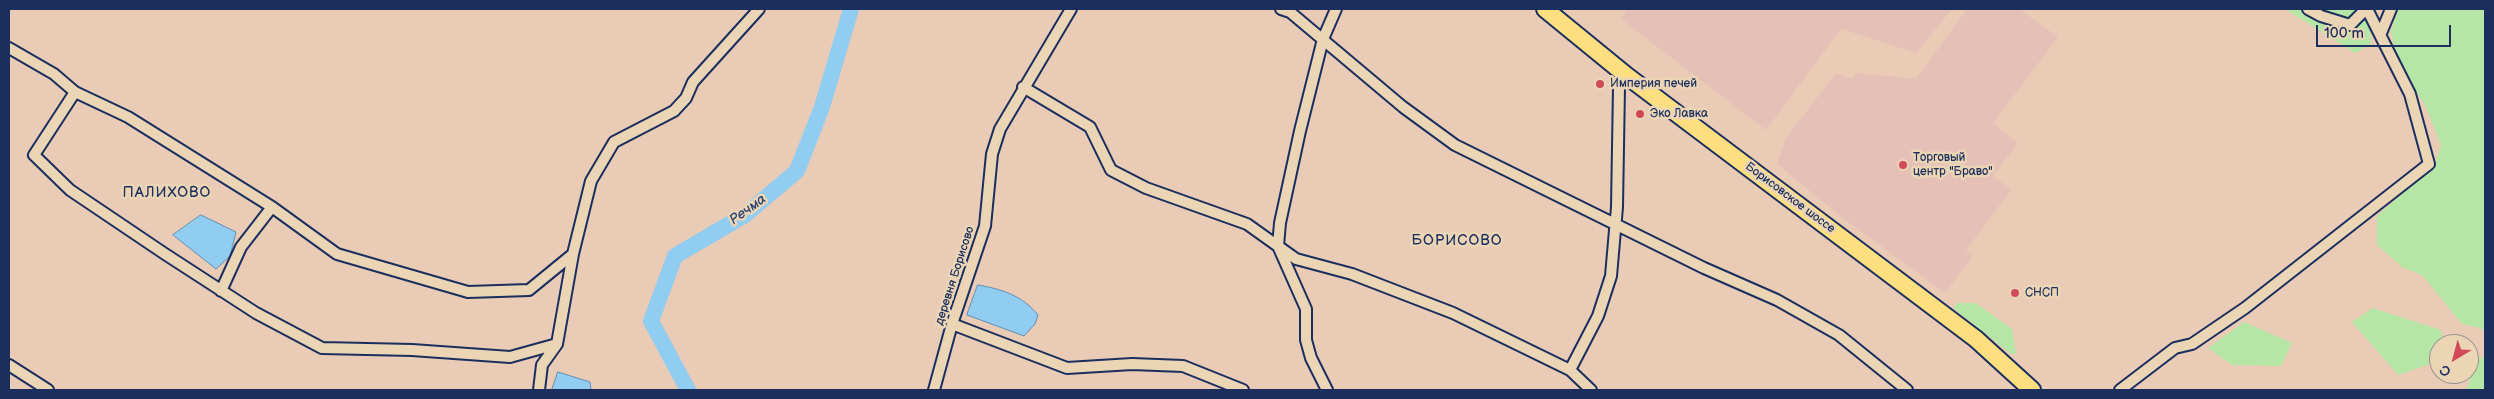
<!DOCTYPE html>
<meta charset="utf-8">
<style>
body{margin:0}
#map{position:relative;width:2494px;height:399px;overflow:hidden;background:#e9cbb6;font-family:"Balsamiq Sans",sans-serif}
canvas{display:block}
.frame{position:absolute;inset:0;border:10px solid #1b2f5e;pointer-events:none}
.north{position:absolute;left:2429px;top:334px;width:50px;height:50px;box-sizing:border-box;background:#ecd5b5;border:1px solid #989392;border-radius:50%;rotate:217deg;font-size:14px;font-weight:700;line-height:20px;text-align:center;color:#1b2f5e}
.north::after{content:'';display:block;margin:auto;width:18px;height:22px;background:#d1495b;clip-path:polygon(50% 0,100% 100%,50% 72%,0 100%)}
.scale{position:absolute;left:2316px;top:25px;width:135px;height:22px;box-sizing:border-box;border:2px solid #1b2f5e;border-top:0;padding-left:6px;font-size:15px;line-height:18px;white-space:nowrap;color:#1b2f5e;-webkit-text-stroke:4px #ecd5b5;paint-order:stroke}
</style>
<div id="map">
<canvas width="2494" height="399"></canvas>
<div class="frame"></div>
<div class="north">С</div>
<div class="scale">100 m</div>
</div>
<script>
const ctx = document.querySelector('canvas').getContext('2d');
ctx.lineJoin = 'round';
function fillPath(path, color) { ctx.fillStyle = color; ctx.fill(path, 'evenodd'); }
function stroke(path, color, width, dash) { ctx.strokeStyle = color; ctx.lineWidth = width; ctx.lineCap = dash ? 'butt' : 'round'; ctx.setLineDash(dash || []); ctx.stroke(path); }
function write(font, color, halo, rows, align = 'center') {
  ctx.font = font + ' "Balsamiq Sans",sans-serif'; ctx.lineWidth = 5; ctx.setLineDash([]); ctx.textBaseline = 'middle'; ctx.strokeStyle = halo; ctx.fillStyle = color; for (const [text, x, y, turn = 0] of rows) {
    ctx.save(); ctx.translate(x, y); ctx.rotate((+turn || 0) * Math.PI / 180); ctx.textAlign = isNaN(turn) ? turn : align; if (halo) ctx.strokeText(text, 0, 0); ctx.fillText(text, 0, 0); ctx.restore();
  }
}
const built = new Path2D(`
 M1627,9H1952L1916,53L1841,29L1766,130L1621,19Z
 M1967,9H2019L2058,37L1993,123L2018,143L1993,176L2011,190L1966,250L1973,256L1945,293L1844,219L1777,164L1786,138L1836,73L1852,79L1857,73L1916,79Z`);
const green = new Path2D(`
 M2285,9H2369L2371,44L2355,53Z
 M2398,9H2485V333L2481,328L2462,324L2422,275L2402,267L2377,245V216L2435,164L2441,145L2425,105L2398,65L2391,31Z
 M1958,303H1976L2012,329L2016,354H2011L1953,308Z
 M2373,308L2441,330L2444,344H2439V361L2398,375L2352,322Z
 M2244,322L2292,343L2281,366L2232,365L2208,348Z
 M2479,356L2485,360V390H2466Z`);
const water = new Path2D(`
 M201,215L236,232L230,256L216,269L173,235Z
 M978,285C1002,289 1023,296 1038,315L1035,324L1024,336L967,315Z
 M558,372L590,382L591,390H552Z`);
const river = new Path2D(`
 M688,390L651,321L675,256L745,215L797,171L822,107L851,9`);
const street = new Path2D(`
 M1281,9L1290,12L1403,107L1455,145L1704,268L1777,300L1839,335L1907,390
 M2308,9L2321,16L2350,25L2366,9
 M2381,33L2391,9
 M9,48L54,74L75,92L128,117L272,207L337,254L468,292L529,290L573,254
 M1023,87L1090,127L1111,170L1146,188L1247,224L1296,259L1352,274L1453,313L1570,370L1591,390
 M75,92L34,155L70,190L165,254L256,313L322,348L412,350L510,357L557,344
 M221,291L241,247L272,207
 M952,324L1067,368L1132,364L1183,366L1243,390
 M9,365L48,390
 M1570,370L1598,316L1611,276L1617,207L1619,87L1627,76
 M539,390L542,365L557,344L573,254L591,181L614,142L674,111L686,98L693,82L759,9
 M934,390L952,324L985,226L992,154L1000,129L1071,9
 M1327,390L1311,358L1306,340V309L1278,246L1280,223L1300,131L1323,39L1336,9
 M2120,390L2175,348L2192,344L2245,308L2429,164L2410,94L2367,9`);
const primary = new Path2D(`
 M1545,9L1627,76L1976,339L2032,390`);
const markers = [
 [1600,84,5,"#d1495b"],
 [1640,114,5,"#d1495b"],
 [1903,165,5,"#d1495b"],
 [2015,293,5,"#d1495b"]
];
const poiNames = [
 ["Империя печей",1610,84],
 ["Эко Лавка",1650,114],
 ["Торговый",1913,158],
 ["центр \"Браво\"",1913,172],
 ["СНСП",2025,293]
];
const streetNames = [
 ["Борисовское шоссе",1790,198,37],
 ["деревня Борисово",955,276,-72]
];
const waterNames = [
 ["Речма",748,210,-36]
];
const quarterNames = [
 ["ПАЛИХОВО",167,193],
 ["БОРИСОВО",1457,241]
];
fillPath(built, '#e5c0b7');
fillPath(green, '#b5e6a5');
fillPath(water, '#91ccf1');
stroke(water, '#628db6', 1);
stroke(river, '#91ccf1', 16);
stroke(street, '#1b2f5e', 14);
stroke(primary, '#1b2f5e', 20);
stroke(street, '#ecd5b5', 10);
stroke(primary, '#fedf80', 16);
for (const [x, y, r, color] of markers) { const dot = new Path2D(); dot.arc(x, y, r, 0, 2 * Math.PI); ctx.fillStyle = color; ctx.fill(dot); stroke(dot, '#ecd5b5', 2); }
write('12px', '#1b2f5e', '#ecd5b5', poiNames, 'left');
write('12px', '#1b2f5e', '#ecd5b5', streetNames);
write('italic 14px', '#2d4774', '#ecd5b5', waterNames);
ctx.letterSpacing = '1px';
write('15px', '#1b2f5e', '#ecd5b5', quarterNames);
ctx.letterSpacing = '0px';
</script>
